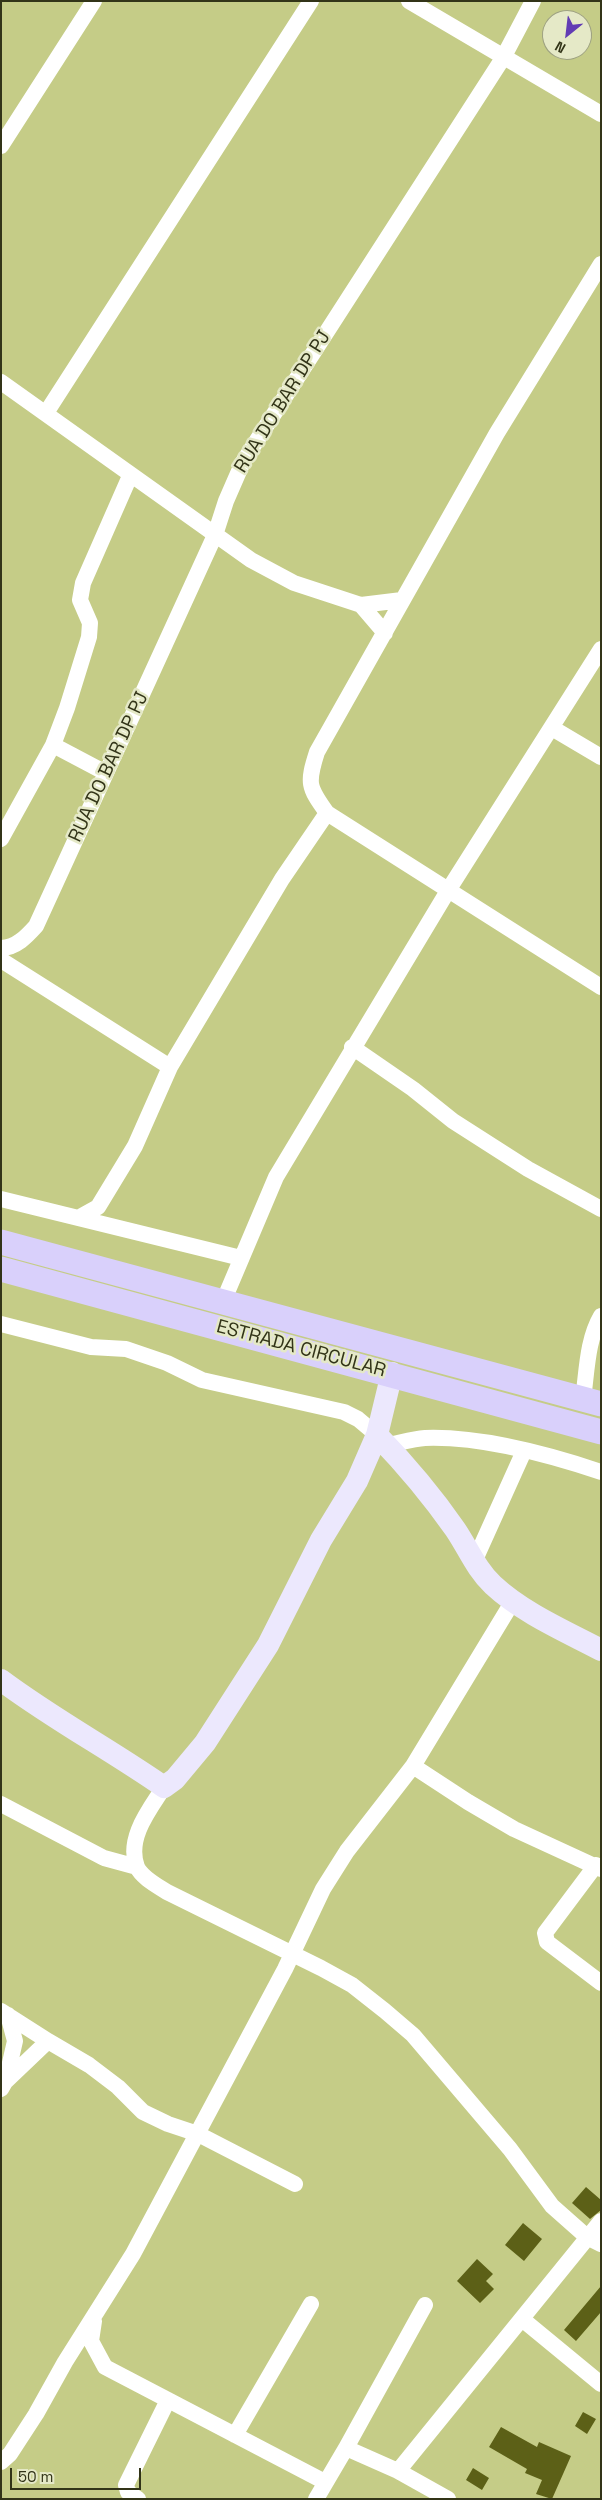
<!DOCTYPE html>
<style>
body{margin:0}
#map{position:relative;width:602px;height:2500px;overflow:hidden;background:#c5cc87;font-family:"Space Grotesk",sans-serif}
canvas{display:block}
.frame{position:absolute;inset:0;border:2px solid #323418;pointer-events:none}
.north{position:absolute;left:542px;top:10px;width:50px;height:50px;box-sizing:border-box;background:#e5e9c7;border:1px solid #9da181;border-radius:50%;rotate:209deg;font-size:14px;font-weight:700;line-height:20px;text-align:center;color:#323418}
.north::after{content:'';display:block;margin:auto;width:18px;height:22px;background:#623cb4;clip-path:polygon(50% 0,100% 100%,50% 72%,0 100%)}
.scale{position:absolute;left:10px;top:2468px;width:131px;height:22px;box-sizing:border-box;border:2px solid #323418;border-top:0;padding-left:6px;font-size:15px;line-height:18px;white-space:nowrap;color:#323418;-webkit-text-stroke:4px #e5e9c7;paint-order:stroke}
</style>
<div id="map">
<canvas width="602" height="2500"></canvas>
<div class="frame"></div>
<div class="north">N</div>
<div class="scale">50 m</div>
</div>
<script>
const ctx = document.querySelector('canvas').getContext('2d');
ctx.lineJoin = 'round';
function fillPath(path, color) { ctx.fillStyle = color; ctx.fill(path, 'evenodd'); }
function stroke(path, color, width, dash) { ctx.strokeStyle = color; ctx.lineWidth = width; ctx.lineCap = dash ? 'butt' : 'round'; ctx.setLineDash(dash || []); ctx.stroke(path); }
function write(font, color, halo, rows, align = 'center') {
  ctx.font = font + ' "Space Grotesk",sans-serif'; ctx.lineWidth = 5; ctx.setLineDash([]); ctx.textBaseline = 'middle'; ctx.strokeStyle = halo; ctx.fillStyle = color; for (const [text, x, y, turn = 0] of rows) {
    ctx.save(); ctx.translate(x, y); ctx.rotate((+turn || 0) * Math.PI / 180); ctx.textAlign = isNaN(turn) ? turn : align; if (halo) ctx.strokeText(text, 0, 0); ctx.fillText(text, 0, 0); ctx.restore();
  }
}
const building = new Path2D(`
 M586,2187L601,2200V2210L590,2219L572,2203Z
 M523,2223L542,2239L524,2261L505,2245Z
 M477,2259L493,2274L486,2281L494,2289L480,2303L457,2281Z
 M601,2286V2312L576,2341L564,2330Z
 M583,2412L596,2419L587,2434L575,2426Z
 M501,2427L537,2447L539,2442L571,2456L552,2499L536,2494L542,2480L525,2473L527,2469L489,2447Z
 M473,2468L489,2478L482,2490L466,2480Z`);
const street = new Path2D(`
 M409,1L601,114
 M1,146L94,1
 M601,264L497,433L317,752C307,783 308,787 327,813L601,987
 M1,382L251,560L294,583L361,605L402,600
 M46,413L311,1
 M361,605L385,633
 M552,728L601,757
 M53,745L106,773
 M1,839L53,745L67,708L89,637L90,623L80,600L83,583L130,476
 M1,948C16,948 27,936 36,926L215,535L226,501L243,462L503,58L533,1
 M1,960L170,1067
 M352,1047L413,1089L453,1121L528,1169L601,1209
 M1,1199L241,1258
 M80,1217L98,1207L135,1146L170,1067L282,879L327,813
 M223,1302L276,1177L449,889L601,649
 M1,1324L91,1347L126,1349L167,1363L202,1380L344,1412L358,1419L377,1435
 M583,1399C587,1371 587,1340 601,1316
 M387,1445C399,1443 412,1439 425,1438C481,1436 547,1454 601,1472
 M474,1562L524,1451
 M413,1766L468,1802L514,1829L601,1869
 M164,1787C150,1809 126,1838 137,1867C142,1878 158,1886 167,1892L321,1968L352,1985L385,2011L413,2035L510,2149L552,2206L587,2237L601,2244
 M1,1804L104,1858L137,1867
 M596,1865L545,1933L547,1942L601,1983
 M1,2011L48,2041L5,2082L1,2089
 M48,2041L89,2065L118,2087L143,2112L168,2124L198,2134L295,2184
 M6,2080L15,2041L8,2015
 M522,2319L601,2384
 M94,2321L91,2341L105,2367L325,2482
 M235,2435L311,2304
 M346,2448L398,2471L448,2499
 M1,2462L10,2454L36,2414L65,2362L133,2254L285,1969L323,1889L347,1851L413,1766L513,1601
 M398,2471L601,2221
 M138,2499L128,2492L126,2485L168,2400
 M316,2499L346,2448L425,2305`);
const secondary = new Path2D(`
 M377,1435C405,1464 432,1496 455,1529C468,1548 476,1569 493,1585C523,1613 565,1631 601,1650
 M1,1680C53,1719 111,1750 164,1787L175,1779L205,1743L268,1645L321,1540L357,1481L377,1435L392,1373`);
const primary = new Path2D(`
 M1,1242L601,1404
 M1,1269L601,1432`);
const streetNames = [
 ["RUA DO BAR DP PJ",283,402,-58],
 ["RUA DO BAR DP PJ",109,767,-65],
 ["ESTRADA CIRCULAR",301,1349,15]
];
fillPath(building, '#5c6017');
stroke(street, '#fff', 16);
stroke(secondary, '#ece8fd', 22);
stroke(primary, '#d9d0fb', 25);
write('19px', '#323418', '#e5e9c7', streetNames);
</script>
